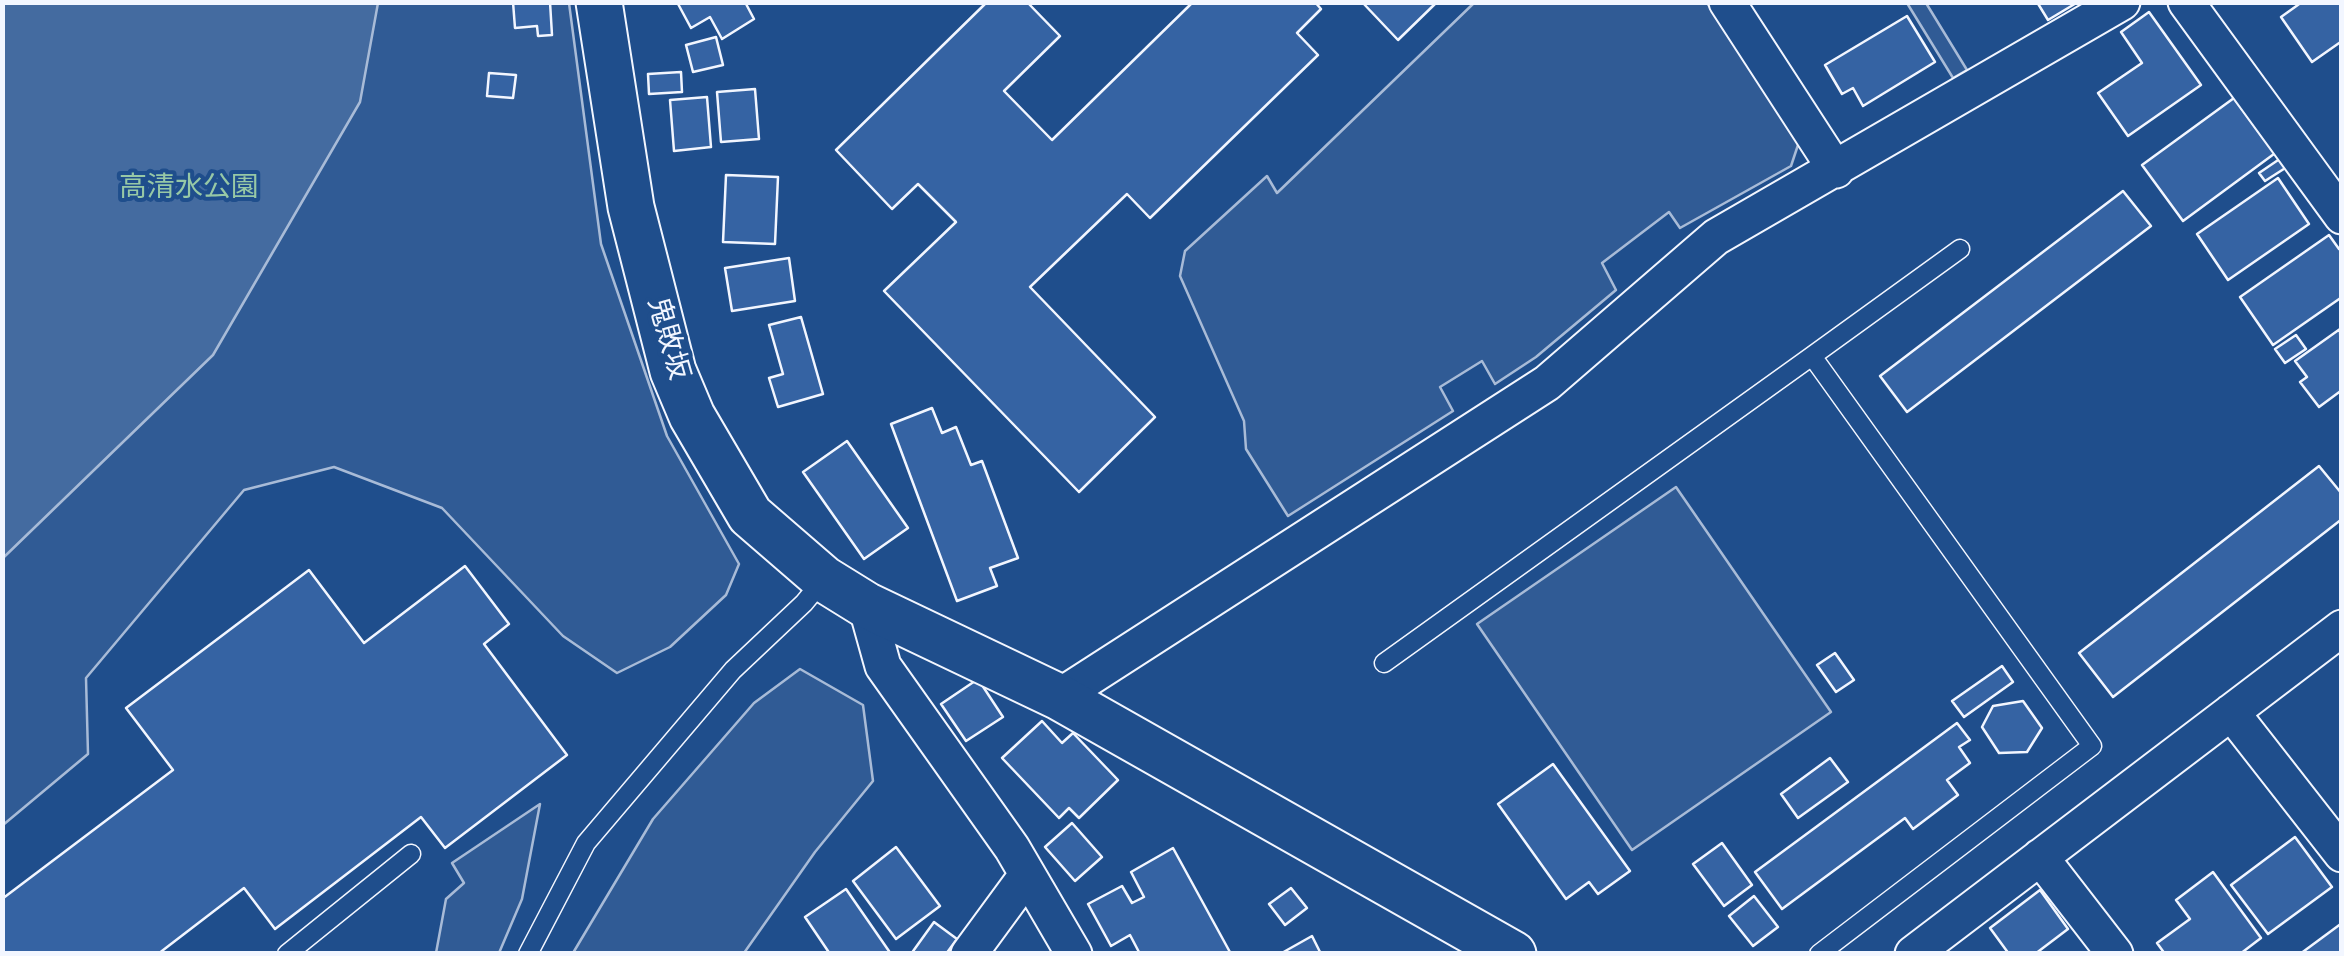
<!DOCTYPE html>
<meta charset="utf-8">
<style>
body{margin:0}
#map{position:relative;width:2344px;height:956px;overflow:hidden;background:#1f4e8c;font-family:Poppins,sans-serif}
canvas{display:block}
.frame{position:absolute;inset:0;border:5px solid #f2f6ff;pointer-events:none}
</style>
<div id="map">
<canvas width="2344" height="956"></canvas>
<div class="frame"></div>
</div>
<script>
const ctx = document.querySelector('canvas').getContext('2d');
ctx.lineJoin = 'round';
function fillPath(path, color) { ctx.fillStyle = color; ctx.fill(path, 'evenodd'); }
function stroke(path, color, width, dash) { ctx.strokeStyle = color; ctx.lineWidth = width; ctx.lineCap = dash ? 'butt' : 'round'; ctx.setLineDash(dash || []); ctx.stroke(path); }
function write(font, color, halo, rows, align = 'center') {
  ctx.font = font + ' Poppins,"Noto Sans JP",sans-serif'; ctx.lineWidth = 8; ctx.setLineDash([]); ctx.textBaseline = 'middle'; ctx.strokeStyle = halo; ctx.fillStyle = color; for (const [text, x, y, turn = 0] of rows) {
    ctx.save(); ctx.translate(x, y); ctx.rotate((+turn || 0) * Math.PI / 180); ctx.textAlign = isNaN(turn) ? turn : align; if (halo) ctx.strokeText(text, 0, 0); ctx.fillText(text, 0, 0); ctx.restore();
  }
}
const built = new Path2D(`
 M3,3H569L601,244L667,436L739,564L726,595L670,647L617,673L563,636L442,508L334,467L244,490L86,678L88,754L3,825Z
 M1474,3H1707L1800,139L1791,166L1680,228L1669,212L1602,263L1616,290L1536,357L1495,384L1482,361L1440,387L1453,411L1288,516L1246,449L1244,421L1180,276L1185,251L1267,176L1277,193Z
 M1907,3H1926L1967,70L1953,78Z
 M1676,487L1831,712L1632,850L1477,624Z
 M800,669L863,705L873,781L815,852L744,953H573L653,819L754,703Z
 M540,804L522,899L499,953H436L446,899L464,883L452,863Z`);
const water = new Path2D(`
 M3,2L378,3L360,102L213,355L3,558Z`);
const building = new Path2D(`
 M513,2H550L552,35L538,36L537,26L515,28Z
 M677,2H745L754,19L722,39L710,17L691,28Z
 M987,2H1027L1060,36L1004,91L1052,140L1193,2H1315L1321,9L1297,33L1318,55L1150,218L1127,194L1030,287L1155,417L1079,492L884,291L956,222L918,184L892,209L836,150Z
 M1362,2H1437L1398,40Z
 M2037,2H2078L2048,20Z
 M2302,2H2342V41L2312,62L2281,17Z
 M2149,12L2201,85L2128,136L2098,93L2142,63L2121,32Z
 M1907,16L1935,62L1863,106L1853,88L1842,94L1825,65Z
 M716,37L723,65L693,72L686,45Z
 M681,72L682,92L649,94L648,74Z
 M489,73L516,75L513,98L487,96Z
 M755,89L759,139L721,142L717,92Z
 M707,97L711,147L674,151L670,100Z
 M2234,98L2264,139L2268,137L2278,151L2183,221L2142,165Z
 M2284,156L2290,165L2265,181L2259,173Z
 M726,175L778,177L775,244L723,242Z
 M2278,178L2309,224L2228,280L2197,234Z
 M2123,191L2151,226L1907,412L1880,376Z
 M2329,235L2339,249L2342,248V297L2273,345L2240,297Z
 M789,258L795,301L732,311L725,268Z
 M801,317L823,394L778,407L769,378L783,374L769,325Z
 M2340,329L2342,390L2319,407L2300,382L2307,377L2295,361Z
 M2296,335L2306,349L2285,363L2275,349Z
 M932,408L942,433L956,427L971,465L982,461L1018,558L990,568L997,586L957,601L891,424Z
 M847,441L908,528L864,559L803,472Z
 M2319,466L2342,494V519L2113,697L2079,653Z
 M465,566L509,624L484,644L567,755L445,848L421,817L275,929L244,888L158,954H2V899L173,770L126,708L309,570L364,643Z
 M1835,653L1854,680L1836,692L1817,665Z
 M2002,666L2013,682L1964,717L1952,701Z
 M978,679L1003,717L966,741L941,704Z
 M2023,701L2042,728L2027,752L1999,753L1982,727L1993,706Z
 M1042,721L1062,743L1073,733L1118,780L1079,818L1069,808L1059,818L1002,758Z
 M1957,723L1970,740L1959,747L1970,763L1947,780L1958,795L1913,829L1905,818L1782,909L1755,872Z
 M1830,758L1848,782L1798,818L1781,794Z
 M1553,764L1630,871L1598,894L1589,882L1566,899L1498,804Z
 M1072,823L1102,857L1075,881L1045,847Z
 M2295,837L2332,887L2268,934L2231,885Z
 M1722,843L1752,885L1724,906L1693,864Z
 M896,847L940,906L896,939L853,881Z
 M1173,848L1231,954H1140L1130,935L1111,946L1088,904L1122,886L1132,903L1144,897L1131,872Z
 M2213,872L2261,938L2240,954H2165L2157,943L2190,919L2176,900Z
 M1291,888L1307,908L1285,925L1269,904Z
 M846,889L891,954H830L805,917Z
 M2040,890L2068,929L2035,954H2009L1990,928Z
 M1754,896L1778,927L1753,946L1729,916Z
 M934,922L957,939L946,954H911Z
 M2342,923V954H2300Z
 M1312,936L1321,954H1280Z`);
const service = new Path2D(`
 M1812,356L1960,249
 M1384,663L1812,356L2092,746L1819,954
 M287,954L411,854
 M528,954L586,843L733,670L804,603L823,580`);
const minor = new Path2D(`
 M1727,2L1836,170
 M2186,2L2342,216
 M866,605L883,666L1012,848L1074,954
 M1059,697L1547,383L1716,237L2122,2
 M2231,712L2342,854
 M2040,857L2115,954
 M969,954L1027,875
 M1913,954L2342,628`);
const tertiary = new Path2D(`
 M599,2L631,207L673,371L692,416L750,515L824,579L866,605L1059,697L1513,954`);
const parkNames = [
 ["高清水公園",189,189]
];
const streetNames = [
 ["鬼敗坂",667,339,74]
];
fillPath(built, '#305b95');
stroke(built, '#a8bbd7', 2.5);
fillPath(water, '#446ba0');
stroke(water, '#a8bbd7', 2.5);
fillPath(building, '#3563a3');
stroke(building, '#f2f6ff', 2.5);
stroke(service, '#f2f6ff', 21);
stroke(minor, '#f2f6ff', 39);
stroke(tertiary, '#f2f6ff', 49);
stroke(service, '#1f4e8c', 18);
stroke(minor, '#1f4e8c', 35);
stroke(tertiary, '#1f4e8c', 45);
write('28px', '#97c8a6', '#1f4e8c', parkNames);
write('28px', '#f2f6ff', '#1f4e8c', streetNames);
</script>
